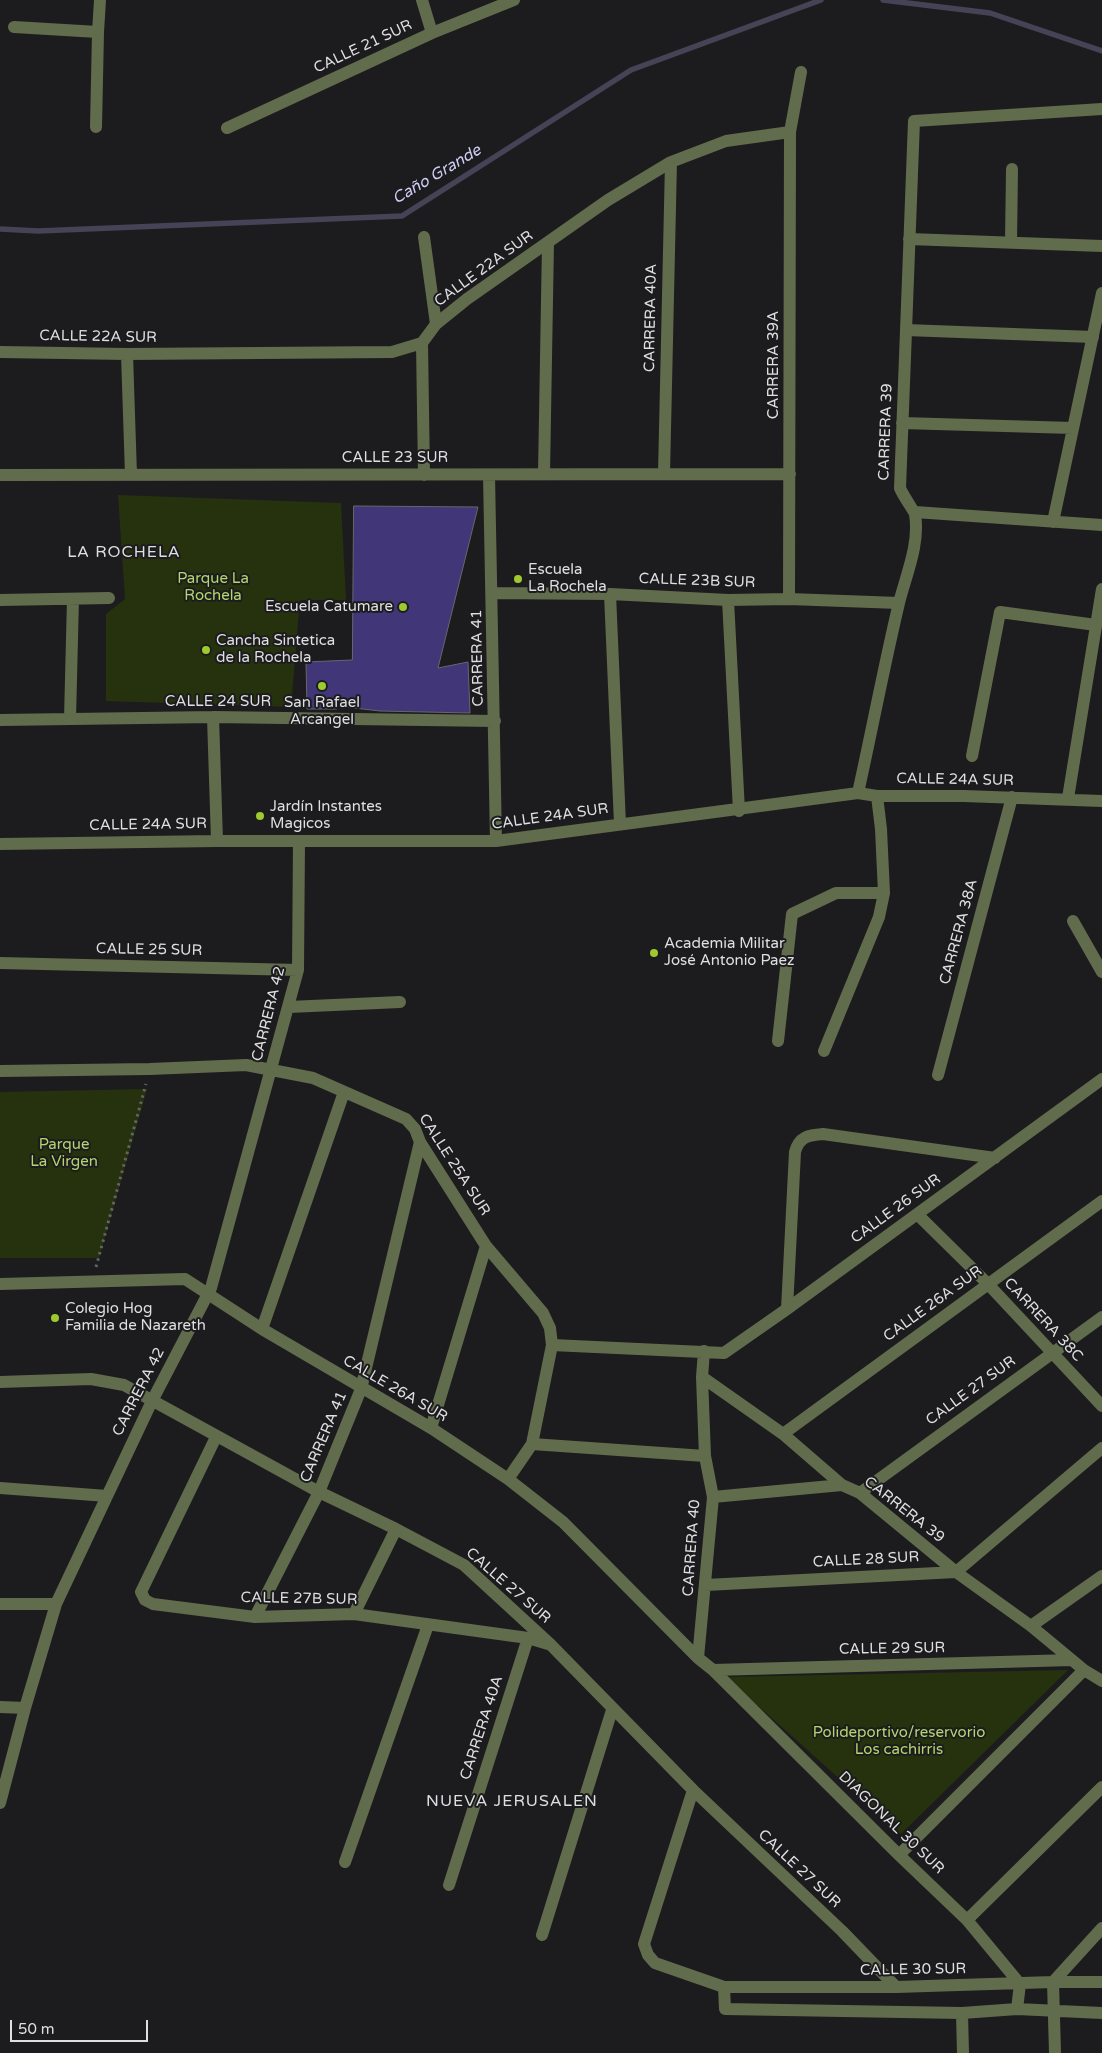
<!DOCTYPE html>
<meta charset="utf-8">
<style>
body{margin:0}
#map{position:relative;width:1102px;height:2053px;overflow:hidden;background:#1c1c1f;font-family:"Varela Round",sans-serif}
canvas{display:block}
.scale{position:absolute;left:10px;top:2020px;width:138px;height:22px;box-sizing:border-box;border:2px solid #dfdfe2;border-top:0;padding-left:6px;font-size:15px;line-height:18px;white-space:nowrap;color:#dfdfe2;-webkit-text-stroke:4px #1c1c1f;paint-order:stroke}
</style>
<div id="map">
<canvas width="1102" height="2053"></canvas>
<div class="scale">50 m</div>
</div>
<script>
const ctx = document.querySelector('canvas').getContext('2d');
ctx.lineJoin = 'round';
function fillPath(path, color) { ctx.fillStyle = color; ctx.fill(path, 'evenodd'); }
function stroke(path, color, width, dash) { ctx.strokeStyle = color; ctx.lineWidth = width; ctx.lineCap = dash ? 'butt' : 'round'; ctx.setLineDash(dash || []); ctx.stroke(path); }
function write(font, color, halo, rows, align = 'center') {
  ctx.font = font + ' "Varela Round",sans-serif'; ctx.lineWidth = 4; ctx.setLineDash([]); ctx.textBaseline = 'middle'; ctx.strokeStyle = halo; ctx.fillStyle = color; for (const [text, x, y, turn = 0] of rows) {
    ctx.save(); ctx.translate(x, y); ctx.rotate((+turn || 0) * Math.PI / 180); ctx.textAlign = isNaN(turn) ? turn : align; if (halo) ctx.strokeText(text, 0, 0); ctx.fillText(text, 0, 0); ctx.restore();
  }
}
const green = new Path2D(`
 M118,495L341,503L346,600H300L291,707L106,701V614L125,599Z
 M147,1089L99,1258H0V1092Z
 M1068,1670L901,1834L726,1677Z`);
const stream = new Path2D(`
 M883,0L990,13L1102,51
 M0,229L38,231L402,216L631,70L821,0`);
const building = new Path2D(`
 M354,506L478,507L438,668L468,662L470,713L380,711L337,706V709H307L306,662L352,660Z`);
const path = new Path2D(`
 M96,1267L146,1084`);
const minor = new Path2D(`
 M422,0L432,33
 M14,27L98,32L100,0
 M96,127L98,32
 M227,128L432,33L514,0
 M424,237L436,324
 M909,239L1102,246
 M1011,242L1012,169
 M906,330L1093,337
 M422,343L424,475
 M0,352L127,354L392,352L422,343L436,324L467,299L608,200L671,162L726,141L790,132
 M127,354L131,475
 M902,423L1073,428
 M544,474L548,242
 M664,474L671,162
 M0,475L790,474
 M489,475L496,841
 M915,512L1102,525
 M1053,522L1102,293
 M493,593L610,594L728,600L789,599L899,603
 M610,594L620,824
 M789,599L790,132L801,72
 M0,600L109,598
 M728,600L739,811
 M213,717L217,841
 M70,719L73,599
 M0,720L213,717L495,721
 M972,756L1000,612L1096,625
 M858,793C872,730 884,666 899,603C906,575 920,544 915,514C914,511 902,494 900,488L914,121L1102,109
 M1068,798L1102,589
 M0,844L217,841H496L858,793L877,796H964L1102,801
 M1073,921L1102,972
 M0,963L298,970
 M289,1007L400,1002
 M778,1041L792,914L836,893H884
 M824,1051L879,917L884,893L881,829L877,796
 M0,1071L150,1069L246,1065L313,1078L406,1119L415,1129L420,1142L486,1246L543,1313L550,1328L552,1345L532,1444L508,1479
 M938,1075L1012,797
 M917,1214L988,1284L1102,1406
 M0,1284L185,1279L262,1329L431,1428L508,1479L563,1522L698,1658L713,1670L899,1855L967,1920L1020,1984L1017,2009
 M787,1309L795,1152C799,1137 808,1135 823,1134L995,1158
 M262,1329L344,1092
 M552,1345L724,1353L787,1309L1102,1079
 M702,1377L783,1434L842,1485L860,1493L956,1572L1031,1626L1084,1670L1102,1681
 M0,1382L91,1379L124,1385L319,1492L396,1529L464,1565L550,1644L693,1790L842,1931L896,1987
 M431,1428L486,1246
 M783,1434L1102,1201
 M216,1437L141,1592L145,1600L153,1604L255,1617L354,1614L528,1638L548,1644
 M532,1444L705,1456
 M0,1488L107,1496
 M860,1493L1102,1317
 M713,1497L842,1485
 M706,1585L956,1572L1102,1448
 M0,1604H56
 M354,1614L396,1529
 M255,1617L319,1492L361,1389L420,1142
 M1031,1626L1102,1576
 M698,1658L713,1497L705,1456L702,1377L704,1351
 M713,1670L1072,1660
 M0,1707L25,1708
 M693,1790L644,1944L648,1955L655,1963L724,1987H896L1053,1982H1102
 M0,1803L25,1708L56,1604L152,1401L211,1288L298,970L299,841
 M899,1855L1084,1670
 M345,1862L428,1625
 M449,1885L528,1638
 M967,1920L1102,1787
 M542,1935L612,1710
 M724,1987L725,2009L962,2013L1017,2009L1102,2013
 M962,2013L963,2053
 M1055,2053L1053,1982L1102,1928`);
const markers = [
 [518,579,5,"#9eca2f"],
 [403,607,5,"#9eca2f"],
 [206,650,5,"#9eca2f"],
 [322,686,5,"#9eca2f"],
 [260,816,5,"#9eca2f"],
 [654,953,5,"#9eca2f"],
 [55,1318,5,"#9eca2f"]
];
const streetNames = [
 ["CALLE 21 SUR",363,47,-25],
 ["CALLE 22A SUR",484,269,-36],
 ["CARRERA 40A",651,318,-89],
 ["CALLE 22A SUR",98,337,1],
 ["CARRERA 39A",774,365,-90],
 ["CARRERA 39",886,432,-88],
 ["CALLE 23 SUR",395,458],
 ["CALLE 23B SUR",697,581,2],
 ["CARRERA 41",478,658,-91],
 ["CALLE 24 SUR",218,702],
 ["CALLE 24A SUR",955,780,1],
 ["CALLE 24A SUR",550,817,-8],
 ["CALLE 24A SUR",148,825,-1],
 ["CARRERA 38A",959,932,-75],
 ["CALLE 25 SUR",149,950,1],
 ["CARRERA 42",269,1014,-76],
 ["CALLE 25A SUR",454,1165,57],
 ["CALLE 26 SUR",896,1209,-36],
 ["CALLE 26A SUR",933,1304,-36],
 ["CARRERA 38C",1043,1320,47],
 ["CALLE 26A SUR",395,1389,30],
 ["CALLE 27 SUR",971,1391,-36],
 ["CARRERA 42",139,1392,-63],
 ["CARRERA 41",324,1437,-67],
 ["CARRERA 39",904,1510,38],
 ["CARRERA 40",692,1548,-86],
 ["CALLE 28 SUR",866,1560,-3],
 ["CALLE 27 SUR",508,1586,41],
 ["CALLE 27B SUR",299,1599,1],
 ["CALLE 29 SUR",892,1649,-1],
 ["CARRERA 40A",482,1728,-72],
 ["DIAGONAL 30 SUR",891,1823,44],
 ["CALLE 27 SUR",799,1869,43],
 ["CALLE 30 SUR",913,1970,-1]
];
const poiNames = [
 ["Escuela",528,570],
 ["La Rochela",528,587],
 ["Escuela Catumare",393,607,"right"],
 ["Cancha Sintetica",216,641],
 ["de la Rochela",216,658],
 ["San Rafael",322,703,"center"],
 ["Arcangel",322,720,"center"],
 ["Jardín Instantes",270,807],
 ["Magicos",270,824],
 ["Academia Militar",664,944],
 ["José Antonio Paez",664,961],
 ["Colegio Hog",65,1309],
 ["Familia de Nazareth",65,1326]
];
const parkNames = [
 ["Parque La",213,579],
 ["Rochela",213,596],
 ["Parque",64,1145],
 ["La Virgen",64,1162],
 ["Polideportivo/reservorio",899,1733],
 ["Los cachirris",899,1750]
];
const waterNames = [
 ["Caño Grande",437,175,-31]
];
const neighbourhoodNames = [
 ["LA ROCHELA",124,553],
 ["NUEVA JERUSALEN",512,1802]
];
fillPath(green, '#26320d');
stroke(stream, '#464356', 5.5);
fillPath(building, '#413678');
stroke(building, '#68676b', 1);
stroke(path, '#636366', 3, [2.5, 4]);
stroke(minor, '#616c4d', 12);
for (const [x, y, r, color] of markers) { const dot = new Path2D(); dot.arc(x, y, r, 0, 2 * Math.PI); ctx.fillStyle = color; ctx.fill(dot); stroke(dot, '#1c1c1f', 2); }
write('15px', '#dfdfe2', '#1c1c1f', streetNames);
write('15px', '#dfdfe2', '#1c1c1f', poiNames, 'left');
write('15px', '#b3d66d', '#1c1c1f', parkNames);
write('italic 16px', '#d0cef6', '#1c1c1f', waterNames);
ctx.letterSpacing = '1px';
write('16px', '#dfdfe2', '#1c1c1f', neighbourhoodNames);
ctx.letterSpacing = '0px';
</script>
